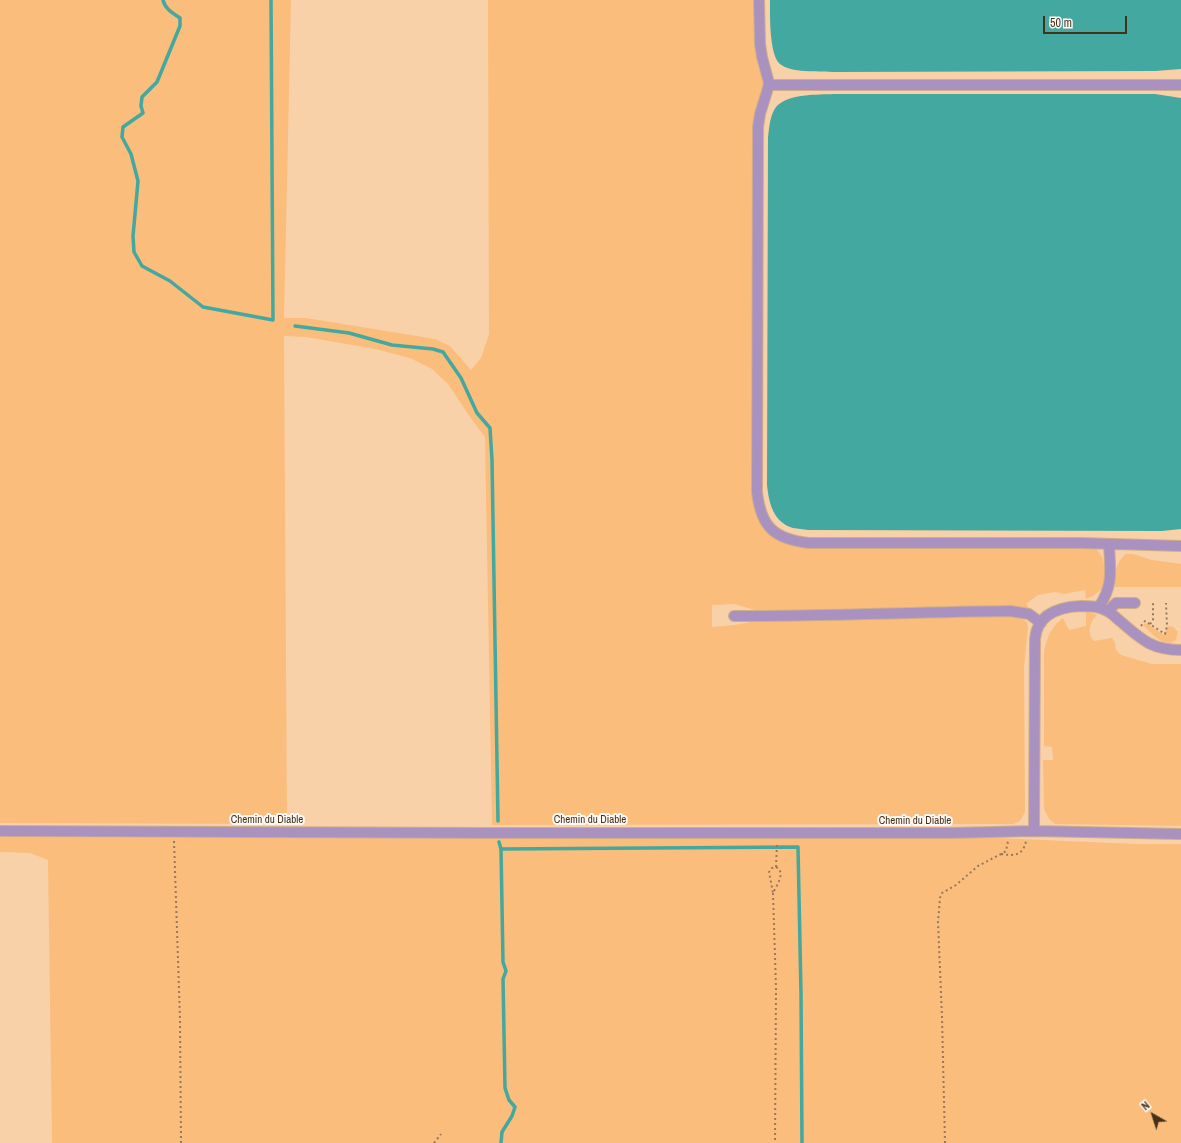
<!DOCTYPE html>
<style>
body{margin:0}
#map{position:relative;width:1181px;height:1143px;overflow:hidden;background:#f8d1a9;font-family:"Archivo Narrow",sans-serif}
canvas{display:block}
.north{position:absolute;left:1133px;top:1095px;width:40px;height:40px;-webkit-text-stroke:3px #fef9f4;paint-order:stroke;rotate:321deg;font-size:11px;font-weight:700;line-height:16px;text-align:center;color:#44311c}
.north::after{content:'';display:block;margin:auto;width:14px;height:18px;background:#44311c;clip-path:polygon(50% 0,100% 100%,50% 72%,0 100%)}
.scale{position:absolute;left:1043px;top:16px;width:84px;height:18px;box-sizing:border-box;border:2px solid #44311c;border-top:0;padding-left:5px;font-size:12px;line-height:14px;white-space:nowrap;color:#44311c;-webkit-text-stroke:3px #fef9f4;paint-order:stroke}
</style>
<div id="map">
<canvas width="1181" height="1143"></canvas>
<div class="north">N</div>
<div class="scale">50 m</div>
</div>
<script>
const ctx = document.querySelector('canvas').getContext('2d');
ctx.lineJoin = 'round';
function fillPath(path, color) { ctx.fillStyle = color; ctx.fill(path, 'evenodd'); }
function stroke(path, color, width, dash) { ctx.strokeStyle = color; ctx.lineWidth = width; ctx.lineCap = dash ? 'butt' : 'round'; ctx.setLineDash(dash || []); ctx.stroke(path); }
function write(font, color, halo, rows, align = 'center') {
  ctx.font = font + ' "Archivo Narrow",sans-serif'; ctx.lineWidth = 4; ctx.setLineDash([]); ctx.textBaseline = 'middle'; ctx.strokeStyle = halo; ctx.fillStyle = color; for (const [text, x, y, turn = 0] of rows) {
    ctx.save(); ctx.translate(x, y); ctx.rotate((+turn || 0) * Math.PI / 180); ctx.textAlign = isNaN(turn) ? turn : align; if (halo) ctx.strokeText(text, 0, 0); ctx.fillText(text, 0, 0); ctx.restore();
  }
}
const green = new Path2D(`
 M0,0H291L284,318H306L435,339L450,346L471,370L481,358L489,334L488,0H756L758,66L764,82L763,91L758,103L755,120L754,497L779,539L1077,546C1082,547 1088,547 1093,548C1107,553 1105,575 1104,587L1093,596L1086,599L1085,590L1064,594L1055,592L1038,595L1027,603L1028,609L1009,608L762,612L734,604L712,605V627L735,625L756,621L1018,616L1027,622L1028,627L1024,667L1025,812L1020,821L1013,824L492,825L485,437L470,417L448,384L432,369L410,358L375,349L306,337L284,336L287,824L0,823Z
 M1126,554H1133L1152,560L1181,564V587H1115C1116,573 1114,564 1126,554Z
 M1086,611L1097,615C1089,622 1087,634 1094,641L1112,638L1115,643L1116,650L1121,655L1152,664H1181V826L1055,824L1049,819L1044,809L1043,760H1053L1052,747L1044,746V652C1048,636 1050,628 1063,618L1069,630L1086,626Z
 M1146,623L1164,635L1168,626L1173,627L1178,632L1176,640C1164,649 1151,633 1143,625Z
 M0,837L502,839L997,838L1135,844H1181V1143H52L48,860L30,853L0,852Z`);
const water = new Path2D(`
 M770,0H1181V69L1155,71L832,72C818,71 791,73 780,64C769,55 770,14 770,0Z
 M834,94H1155L1181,98V529L1162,531L808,530C803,529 798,529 793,528C773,522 769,503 767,485L768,138C769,128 770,115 776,107C788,93 818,95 834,94Z`);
const stream = new Path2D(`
 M163,0C165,9 173,13 180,18V26L157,82L142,97L141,106L143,113L123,127L122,137L131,154L138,181L133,236L134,252L142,266L170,281L203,307L273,320L271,0
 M295,326L349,333L392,345L433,349L443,352L461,378L477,413L490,428L492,460L498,821
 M499,842L501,849L503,962L506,971L503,979L505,1088L509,1100L515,1107L512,1116L502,1132L501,1143
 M501,849L798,847L801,994L802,1143`);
const path = new Path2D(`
 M1150,624L1153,621V603
 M1141,626L1145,621L1165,634L1167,626L1166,603
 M174,841L180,1019L181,1143
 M1001,854C1014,856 1023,856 1026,841
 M776,867C786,872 777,885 773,893L769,872L772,868Z
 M776,867L777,844
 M773,893L776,988L775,1143
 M434,1143L441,1134
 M945,1143L942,1017L938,922L940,898L942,893L956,885L978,866L1001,854L1006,851L1008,841`);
const minor = new Path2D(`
 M759,0L760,44L762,57L769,83L768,88L760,114L758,127L757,492C761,527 774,539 809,543H1081L1181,546
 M769,85H1181
 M1099,607C1114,584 1110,570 1109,544
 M1108,611L1116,603H1135
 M734,616C826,616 918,612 1010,611L1029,614L1041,623
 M0,831L482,833H950L1034,831L1181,834
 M1034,831L1035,639C1037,614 1059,607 1081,606C1089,606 1098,606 1105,610C1111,612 1115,617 1120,621C1141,639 1151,650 1181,650`);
const streetNames = [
 ["Chemin du Diable",267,820],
 ["Chemin du Diable",590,820],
 ["Chemin du Diable",915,821]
];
fillPath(green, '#fabd7b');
fillPath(water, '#43a89f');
stroke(stream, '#43a89f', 3.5);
stroke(minor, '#d0ae8a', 12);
stroke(path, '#95795c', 2, [2, 3]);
stroke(minor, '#a992c0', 10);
write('11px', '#44311c', '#fef9f4', streetNames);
</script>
